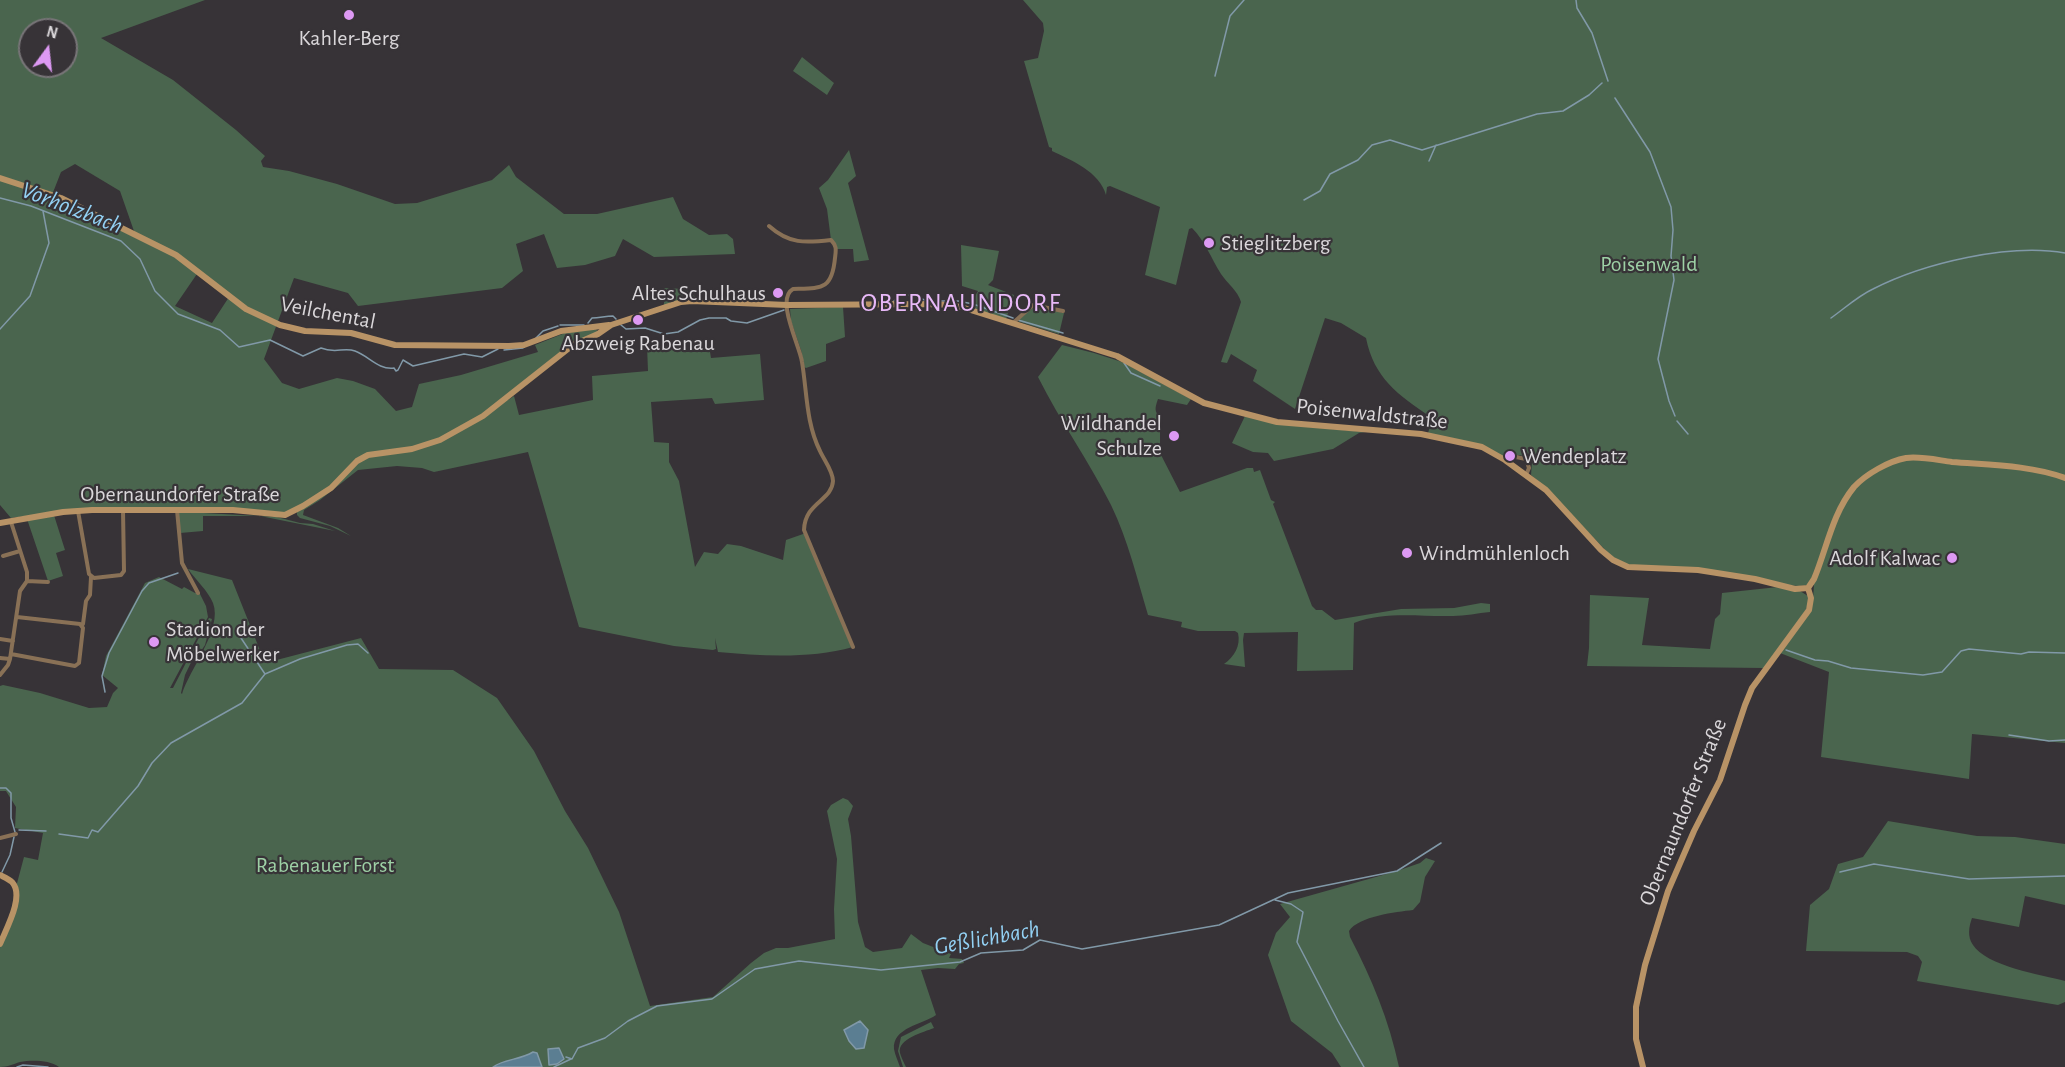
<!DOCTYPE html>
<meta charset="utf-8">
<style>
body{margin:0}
#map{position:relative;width:2065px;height:1067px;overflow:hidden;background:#373337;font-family:"Alegreya Sans",sans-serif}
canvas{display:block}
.north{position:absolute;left:18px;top:18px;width:60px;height:60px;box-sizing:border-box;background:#373337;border:2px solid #787578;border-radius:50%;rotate:15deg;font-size:16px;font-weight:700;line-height:24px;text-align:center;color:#dad7da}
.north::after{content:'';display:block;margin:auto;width:21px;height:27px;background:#dd99f3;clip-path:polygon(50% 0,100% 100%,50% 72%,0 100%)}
</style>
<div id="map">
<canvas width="2065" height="1067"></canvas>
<div class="north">N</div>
</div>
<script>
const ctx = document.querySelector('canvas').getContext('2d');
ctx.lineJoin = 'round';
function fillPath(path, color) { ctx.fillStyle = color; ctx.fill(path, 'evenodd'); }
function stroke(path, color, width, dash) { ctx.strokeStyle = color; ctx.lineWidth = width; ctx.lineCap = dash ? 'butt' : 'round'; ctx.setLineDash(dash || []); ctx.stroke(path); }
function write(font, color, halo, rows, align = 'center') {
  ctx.font = font + ' "Alegreya Sans",sans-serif'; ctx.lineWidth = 4.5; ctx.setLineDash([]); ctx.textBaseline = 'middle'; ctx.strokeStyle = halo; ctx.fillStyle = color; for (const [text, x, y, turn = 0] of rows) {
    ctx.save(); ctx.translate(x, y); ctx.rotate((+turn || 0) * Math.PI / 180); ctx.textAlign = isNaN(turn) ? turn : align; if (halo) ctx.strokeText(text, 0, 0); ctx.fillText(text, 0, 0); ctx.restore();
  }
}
const green = new Path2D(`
 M0,0H205L101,38L173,80L236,130L265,156L261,161L263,167L289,171L337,184L395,204L417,203L492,180L509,165L516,177L564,214H597L673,197L683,219L709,235L727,234L733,239L735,254L654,257L623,239L615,256L585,265L557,268L544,234L516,244L523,271L502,288L358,306L348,293L294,278L264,359L282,383L299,389L337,378L353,381L375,389L396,411L412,407L419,384L461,375L538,352L535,345L565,333L596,329L598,332L566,347L506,397L508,400L514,396L519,415L593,400L592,376L648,371L647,346H680L682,352H710L711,358L760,354L764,400L715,404L712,398L651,402L654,442L669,443V462L679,481L695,567L704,552L718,554L727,544L741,546L783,560L786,540L806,533L853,647C810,659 762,656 718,652L715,638L716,649L713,650L674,646L579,627L528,452L434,472L422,468L397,466L358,470L320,500L304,510L303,515L338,528L351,536L330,526L300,518L297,515V509L285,515L233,510L203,511L204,513L277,517L300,523L313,524L335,531L260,516H203V531L180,533L178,514L180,512L202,513L203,511L95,508L53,512L65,550L56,553L63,576L48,581L26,516L11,518L0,505ZM30,30H66V66H30ZM75,164L120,191L135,234L52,195L61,172ZM199,271L229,297L212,323L175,306Z
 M1023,0H2065V743L1972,734L1969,779L1821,757L1829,672L1780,653L1813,599L1814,585L1799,586L1784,585L1755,577L1630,566L1614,559L1545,487L1531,475L1532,462L1528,458L1520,455L1505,457L1428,433L1432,420L1431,417C1398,395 1374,378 1366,338L1341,323L1325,318L1295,409L1253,381L1257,370L1231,354L1227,363L1221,362L1241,302C1238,291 1227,283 1221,274C1211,258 1205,241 1192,228L1189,229L1176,285L1145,275L1160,207L1110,186L1107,187L1106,195C1100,172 1071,160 1052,151V148L1049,147L1024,61L1038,58L1044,31L1043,23Z
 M802,57L834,83L827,95L793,71Z
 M849,150L856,176L848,183L869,260L854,262L853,249H836L831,240L827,209L819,188L828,180Z
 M961,245L999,251L993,280L988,285L1014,295L1006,319L973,308L971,303L978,291L962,286Z
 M664,288L685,289L697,298L664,306Z
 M1035,306L1064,313L1059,334L1017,321Z
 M843,307L845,337L826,344V361L806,368L804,367L801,350L791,321L790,309Z
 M1062,345L1094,353L1122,362L1191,399L1187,405L1158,399C1155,408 1154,411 1160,418V453L1180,492L1247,468H1253L1254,472L1260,470L1271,500L1275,502L1273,504L1312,606L1316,610H1322L1335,620L1401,609L1454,608L1481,603L1490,604V612C1478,613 1465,616 1453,616C1420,617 1385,611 1354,623L1353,670L1297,671L1298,632L1244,633L1243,640L1245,667L1224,664C1234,657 1241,646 1238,633L1235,631H1198L1181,627L1182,622L1148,615C1137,578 1128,540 1111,505C1089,461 1060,421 1038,377Z
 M1245,416L1286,425L1365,432L1359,433L1333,449L1274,461L1268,453L1253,452L1232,443Z
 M188,569L232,580L265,663L361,638L379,669L453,670L497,698L534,751L565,811L588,848L619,912L650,1006L713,997L751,963L764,953L776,948H788L835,939L834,909L837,859L827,811L831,805L843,798L848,800L853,806L848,819L851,836L858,922L865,947L873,952L902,948L911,934L923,943L951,954L949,958L962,959L964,963L959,964L955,969L938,968L921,970L936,1015C923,1024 892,1028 894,1049C895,1055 898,1061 900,1067H542L537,1054C528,1054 521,1058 512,1061C504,1063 500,1062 493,1067H59C49,1060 32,1060 20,1062C13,1064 8,1067 0,1067V945L9,924L16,887L24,857L38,860L43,833L15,828L16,807L6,791H0V686L3,685L40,693L89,708L107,707L113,693L118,688L102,675L106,656L145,583L159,577L182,589L184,587L195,593L199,592L206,606L208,617L170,688H173L209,618L212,619L205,645L201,651L198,649L196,652L185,675L181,693L182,694C189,670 223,629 213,603C208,591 196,580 188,569ZM552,1048H559L564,1059L548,1060V1049Z
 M1778,587L1800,591L1808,596L1809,600L1806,610L1764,668L1587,666L1589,648L1590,595L1649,598L1642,645L1710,649L1715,619L1720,614L1722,593Z
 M1888,821L1977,836L2015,837L2065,844V905L2025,896L2019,927L1972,918C1969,926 1967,937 1973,945C1986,966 2042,975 2065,981V1002L2058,1005L1917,981L1922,962L1918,956L1907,952L1806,951L1810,905L1829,889L1838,864L1863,857Z
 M1426,858L1435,861L1425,877L1420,902L1413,910C1396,912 1359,916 1349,931L1350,937C1372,979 1389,1020 1399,1067H1341L1332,1053L1291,1021L1268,955L1276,933L1290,917L1280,904L1397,871L1420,863Z
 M931,1022L934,1028C924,1032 897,1039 900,1053C901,1057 904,1063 906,1067H903L898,1051L901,1037Z`);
const water = new Path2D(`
 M860,1021L868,1030L864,1048L856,1049L849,1041L844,1030Z
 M559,1048L564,1059L557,1064L549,1065L548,1049Z
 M533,1052L537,1053L542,1067H493C504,1059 520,1060 533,1052Z`);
const stream = new Path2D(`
 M1576,0L1577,8L1592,33L1608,81
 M1215,76L1230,16L1244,0
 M1615,98L1650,152L1671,207L1673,230L1671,256L1674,280L1658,359L1669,401L1675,416
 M1429,161L1436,145
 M0,198L31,206L121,241L140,259L155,291L178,314L220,330L239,347L270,340L303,356L321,348C335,354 344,347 355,351C369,356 378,370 394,368L396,371L398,370L403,360L413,366L464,354L482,357L498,349
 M1304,200L1320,191L1330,174L1358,160L1372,145L1390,140L1422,150L1537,114L1563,111L1589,95L1602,83
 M893,302L901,294L915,296L927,301H958L973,304L1013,318
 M1831,318C1845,308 1858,296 1873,289C1924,263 2009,243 2065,253
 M1018,320L1063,333
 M588,323L592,318C600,318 605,316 613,316L616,319
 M560,325H584
 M621,325L626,329L645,328L664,334L678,332L700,320L709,318H726L731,321L747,323L784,310
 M0,329L30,296L49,243L43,211
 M536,338L543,331L558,326
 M504,350L523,348
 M1124,363L1131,373L1160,386
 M1677,421L1688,434
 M241,638L265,674
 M1786,650L1815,660L1828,661L1851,668L1923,675L1942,672L1961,651L1969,649L2021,654L2029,652L2065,653
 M105,692L102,676L109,653L142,591L149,583L178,573
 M2009,735L2049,741L2065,740
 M0,788H6L11,793V818L15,832
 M19,830L46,831
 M59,834L88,838L92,830L98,832L138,786L152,763L171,743L242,703L265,674L300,659L347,645L358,644L368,653
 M2,872L10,855L14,837
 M1840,872L1874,864L1969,879L2065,876
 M1275,900L1291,904L1303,912L1297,942L1338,1021L1364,1067
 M566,1057L572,1059L578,1048L605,1038L628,1021L657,1006L712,999L755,969L799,961L881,970L960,962L981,953L1023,950L1040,940L1082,949L1219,925L1288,893L1397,871L1441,843
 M17,1067L23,1065L48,1067
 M554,1067L571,1059`);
const street = new Path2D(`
 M769,226C789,244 805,243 831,240C837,246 836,250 835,258C832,290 822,288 793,289C775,299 800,346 802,362C807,392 806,423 820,451C824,460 833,471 833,481C832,501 805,502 804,530L853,647
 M1013,323L1033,305L1063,311
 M1506,460L1516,457L1526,459L1529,468L1526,475
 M177,510L182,563L198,593
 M78,511L89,574L94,578L121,575L124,571L123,510
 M3,556L20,551
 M27,581L48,582
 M83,624L86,601L90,595L91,577
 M0,639L13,641
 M11,654L75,666L79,663L83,628L80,624L17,617
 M0,658L10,659
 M0,675L8,665L10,659L20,591L27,581V572L11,522
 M0,838L16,834`);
const secondary = new Path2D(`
 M0,178L61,198L176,255L246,309L280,325L305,331L351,333L395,345L509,346L524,345L561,331L609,325
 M0,523L63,512L92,510H233L285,515L303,506L331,488L357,461L368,455L412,449L440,440L483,416L573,345L598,334L611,325L681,302L692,301L787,305L937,304L961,307L1117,356L1204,403L1277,422L1421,434L1482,447L1505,460L1546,490L1601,550L1613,560L1628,567L1698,570L1755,579L1795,589L1808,588L1814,579C1827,548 1832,514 1854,487C1866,474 1889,461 1906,458C1920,456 1937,460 1952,462C1988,465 2030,465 2065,478
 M0,875C4,877 9,879 12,882C25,896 6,929 0,944
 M1643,1067L1636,1039V1007L1645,965L1668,891L1694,831L1720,780L1745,705L1752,688L1809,610L1811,598L1808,588`);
const markers = [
 [349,15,6,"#dd99f3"],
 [1209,243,6,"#dd99f3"],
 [778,293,6,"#dd99f3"],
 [638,320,6,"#dd99f3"],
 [1174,436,6,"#dd99f3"],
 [1510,456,6,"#dd99f3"],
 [1407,553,6,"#dd99f3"],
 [1952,558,6,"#dd99f3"],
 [154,642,6,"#dd99f3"]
];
const poiNames = [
 ["Kahler-Berg",349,38,"center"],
 ["Stieglitzberg",1221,243],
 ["Altes Schulhaus",766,293,"right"],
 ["Abzweig Rabenau",638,343,"center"],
 ["Wildhandel",1162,423,"right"],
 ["Schulze",1162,448,"right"],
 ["Wendeplatz",1522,456],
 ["Windmühlenloch",1419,553],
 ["Adolf Kalwac",1940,558,"right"],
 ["Stadion der",166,629],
 ["Möbelwerker",166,654]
];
const parkNames = [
 ["Poisenwald",1649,264],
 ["Rabenauer Forst",325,865]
];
const streetNames = [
 ["Veilchental",328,313,11],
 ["Poisenwaldstraße",1372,414,6],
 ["Obernaundorfer Straße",180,494],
 ["Obernaundorfer Straße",1683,812,-68]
];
const waterNames = [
 ["Vorholzbach",72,208,21],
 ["Geßlichbach",987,938,-10]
];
const quarterNames = [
 ["OBERNAUNDORF",961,303]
];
fillPath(green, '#4a654e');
fillPath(water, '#5b7e92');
stroke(water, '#8199a8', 1.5);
stroke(stream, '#8199a8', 1.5);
stroke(street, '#897156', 4);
stroke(secondary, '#b89366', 6);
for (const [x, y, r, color] of markers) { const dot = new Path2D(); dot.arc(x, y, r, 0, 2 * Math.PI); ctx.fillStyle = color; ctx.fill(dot); stroke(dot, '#373337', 2); }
write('22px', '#dad7da', '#373337', poiNames, 'left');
write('22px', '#9dd0a5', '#373337', parkNames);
write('22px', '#dad7da', '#373337', streetNames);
write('italic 24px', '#93d1f4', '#373337', waterNames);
ctx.letterSpacing = '1.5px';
write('26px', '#e8b9f8', '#373337', quarterNames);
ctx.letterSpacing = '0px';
</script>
